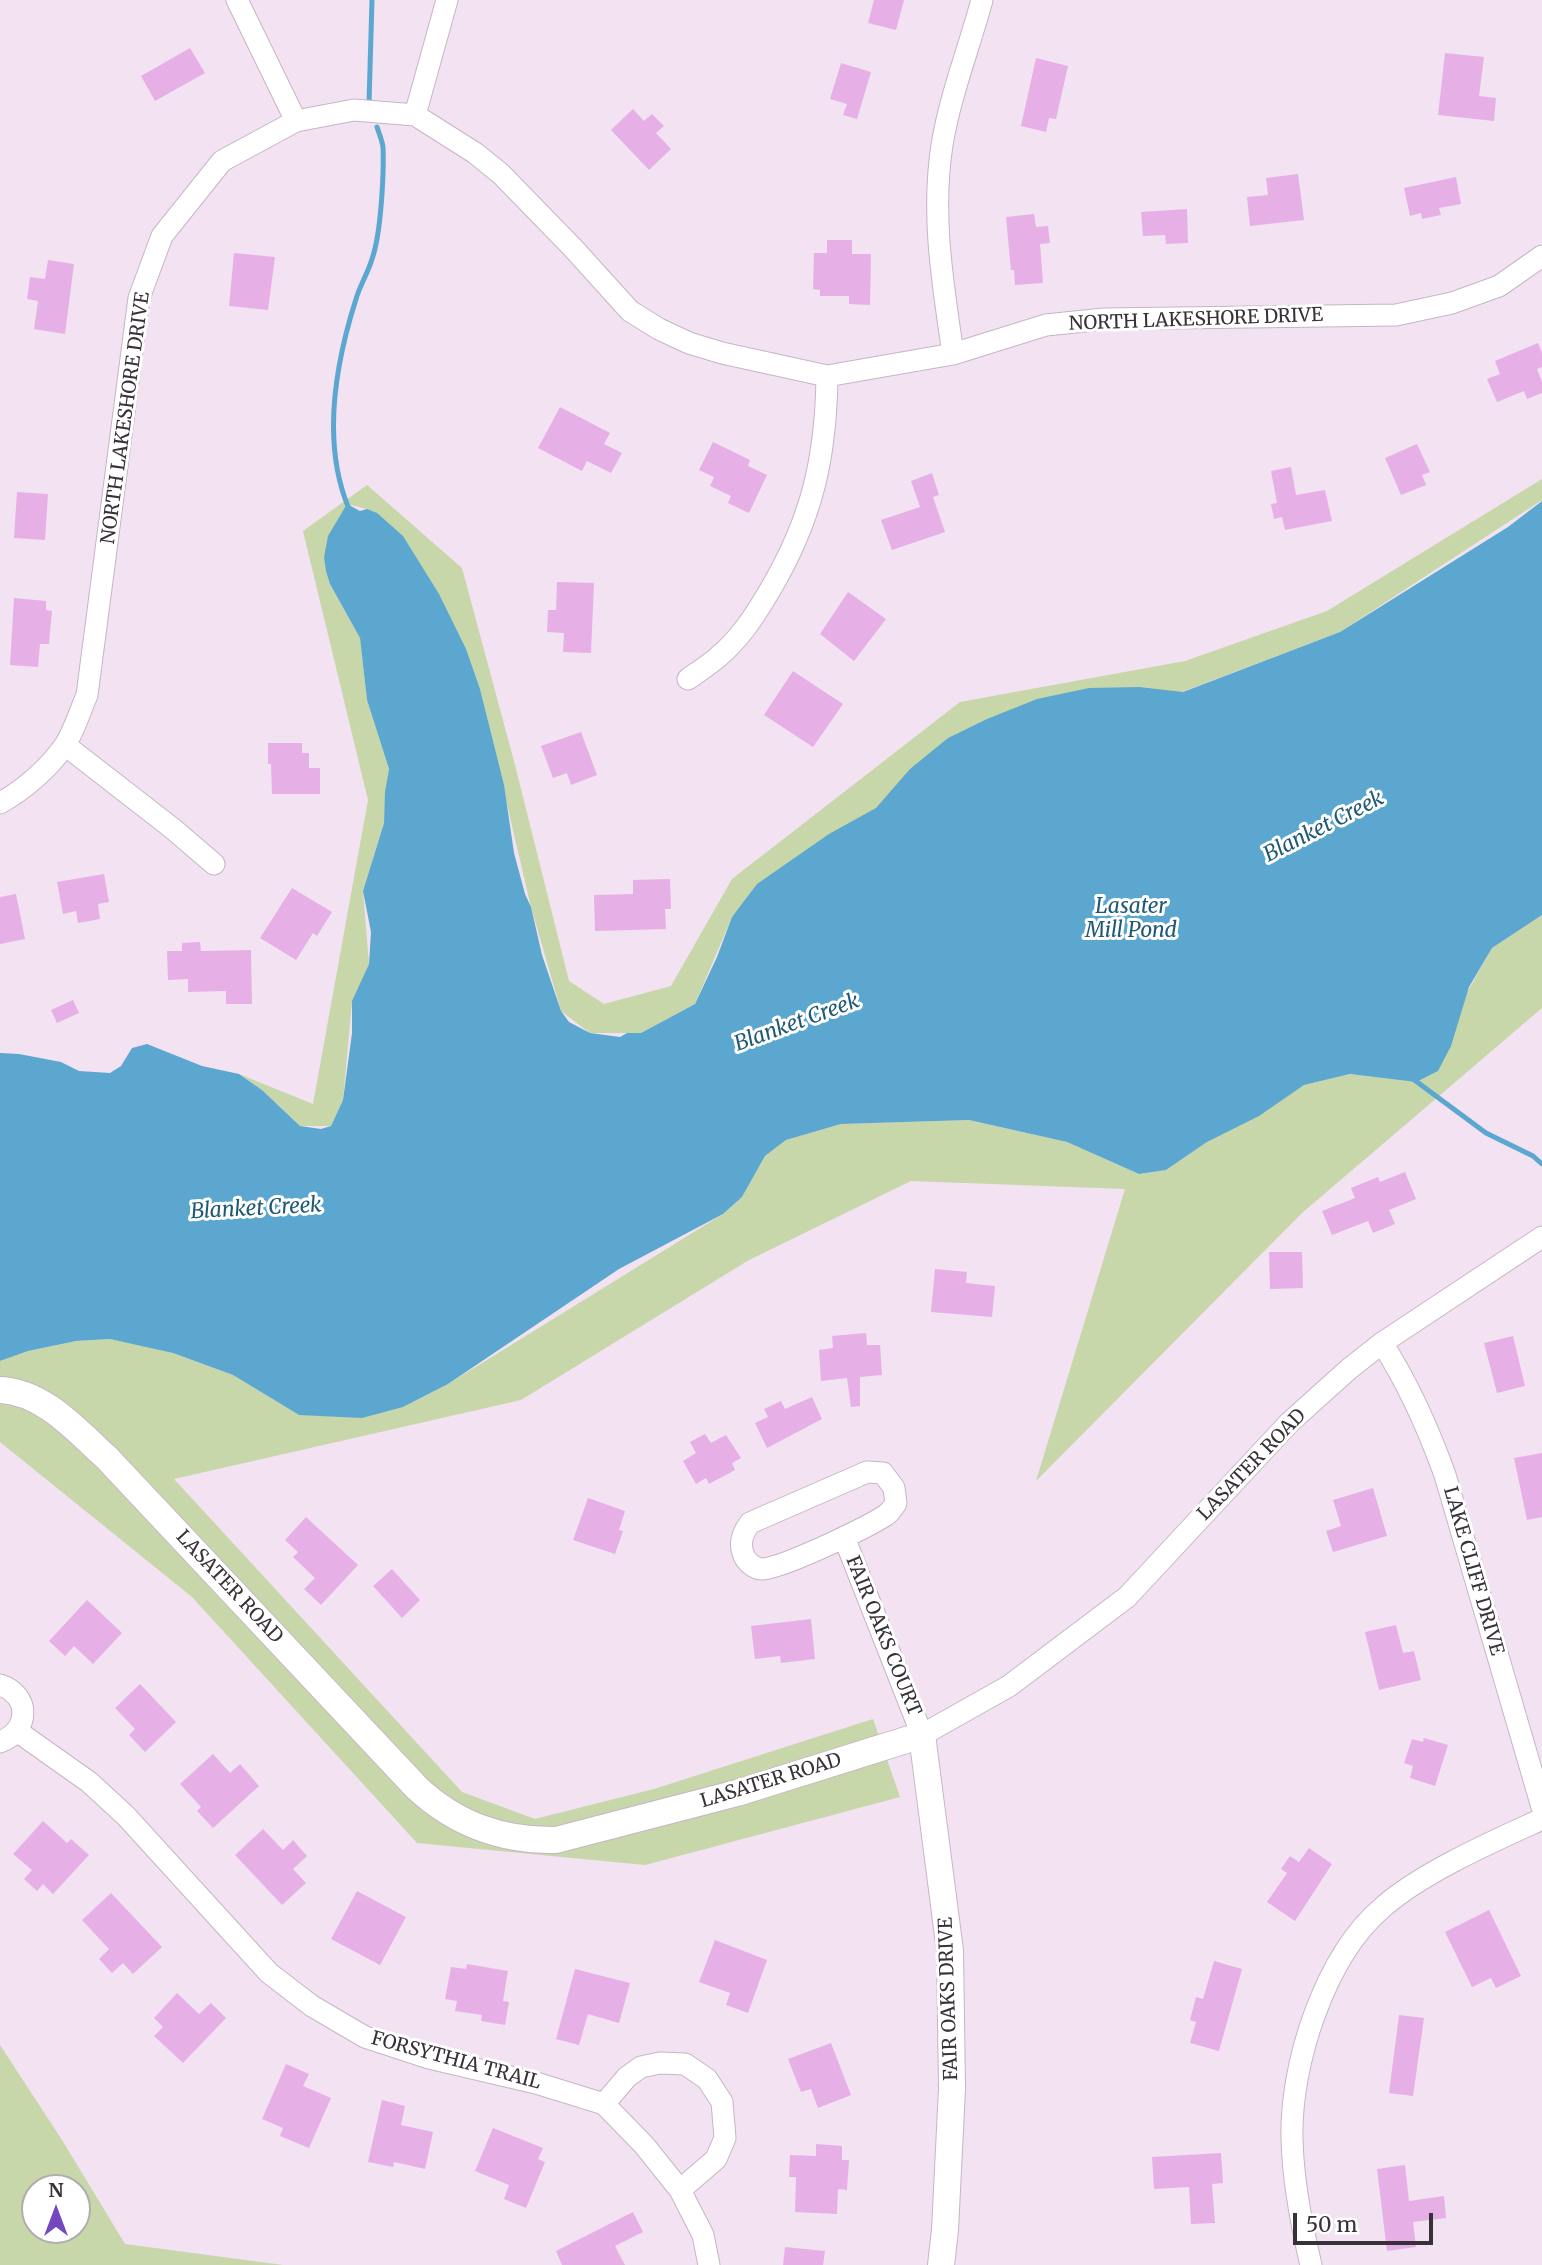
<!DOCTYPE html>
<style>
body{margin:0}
#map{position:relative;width:1542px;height:2265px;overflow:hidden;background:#f2e2f2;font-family:Merriweather,serif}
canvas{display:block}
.north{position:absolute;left:21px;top:2174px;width:70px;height:70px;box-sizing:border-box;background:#fff;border:2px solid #afadaf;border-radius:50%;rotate:0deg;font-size:19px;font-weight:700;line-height:28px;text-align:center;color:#383238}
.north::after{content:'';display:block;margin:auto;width:24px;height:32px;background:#7547bf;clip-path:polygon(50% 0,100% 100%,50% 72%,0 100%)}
.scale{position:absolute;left:1293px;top:2213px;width:140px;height:32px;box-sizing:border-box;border:4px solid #383238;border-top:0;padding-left:9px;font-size:21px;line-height:24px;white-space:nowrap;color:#383238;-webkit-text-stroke:5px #fff;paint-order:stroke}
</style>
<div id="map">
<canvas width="1542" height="2265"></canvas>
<div class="north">N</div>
<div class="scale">50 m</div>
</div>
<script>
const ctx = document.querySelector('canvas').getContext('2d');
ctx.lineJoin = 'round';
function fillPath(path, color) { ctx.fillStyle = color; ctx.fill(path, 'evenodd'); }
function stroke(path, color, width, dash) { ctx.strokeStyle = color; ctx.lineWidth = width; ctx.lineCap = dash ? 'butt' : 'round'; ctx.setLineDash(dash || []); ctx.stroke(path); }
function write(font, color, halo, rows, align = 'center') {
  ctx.font = font + ' Merriweather,serif'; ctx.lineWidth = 6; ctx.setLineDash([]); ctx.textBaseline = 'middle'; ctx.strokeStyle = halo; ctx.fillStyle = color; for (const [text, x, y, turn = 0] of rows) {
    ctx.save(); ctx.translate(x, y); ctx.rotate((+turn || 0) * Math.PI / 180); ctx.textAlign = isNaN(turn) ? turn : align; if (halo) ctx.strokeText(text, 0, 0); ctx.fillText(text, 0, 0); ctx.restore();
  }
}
const green = new Path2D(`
 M1542,479V500L1340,632L876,808L732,917L695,1004L641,1033H590L561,1011L531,907L480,689L367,509L347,504L330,584L360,638L367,700L389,769L384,823L363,891L369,964L352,1002L343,1100L331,1126H300L262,1090L239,1074L313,1104L368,800L303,531L367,485L462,568L515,765L569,981L604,1004L671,986L732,879L960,702L1185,661L1327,611Z
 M1542,915V1008L1302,1213L1036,1481L1125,1189L911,1181L749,1260L521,1400L174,1479L462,1792L535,1819L654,1789L873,1719L900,1797L645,1865L417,1843L192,1597L0,1442V1361L28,1351L76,1341L110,1339L137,1344L173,1353L233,1375L299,1415L403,1407L448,1384L723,1214L742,1197L765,1156L786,1140L841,1124L969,1120L1067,1142L1139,1174L1166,1170L1207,1142L1304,1085L1350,1074L1417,1082L1492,948Z
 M0,2045L62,2140L125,2244L283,2265H0ZM35,2188H77V2230H35Z`);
const water = new Path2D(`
 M1542,501V915L1492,948L1469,987L1451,1046L1438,1071L1416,1082L1350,1074L1304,1085L1259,1116L1207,1142L1166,1170L1139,1174L1067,1142L969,1120L841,1124L786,1140L765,1156L742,1197L723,1214L619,1269L448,1384L403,1407L362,1418L299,1415L233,1375L173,1353L110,1339L76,1341L28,1351L0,1361V1053L19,1054L61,1062L79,1071L110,1073L121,1066L132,1048L147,1044L202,1066L239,1074L262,1090L300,1126L321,1129L331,1126L343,1100L352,1033V1001L369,964L371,932L363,891L384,823L385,792L389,769L367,700L360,638L330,584L326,571L324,557L328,536L347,504L360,511L367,509L377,513L403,536L439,594L466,649L480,689L504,785L514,853L525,894L531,907L542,955L561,1011L569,1022L590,1033L620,1037L627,1033H641L695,1004L717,957L732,917L757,884L829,834L876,808L910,769L948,738L987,719L1037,699L1089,688L1139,687L1183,692L1340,632L1508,527Z`);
const stream = new Path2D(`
 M369,103L372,0
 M349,509C321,443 335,365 356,299C360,285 368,273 372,259C381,234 384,174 383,147C382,140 379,133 377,127
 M1413,1079L1486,1133L1533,1156L1542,1164`);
const building = new Path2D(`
 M874,0H904L896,30L868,23Z
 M190,48L205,73L155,101L141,76Z
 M1445,53L1484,57L1479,96L1496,98L1494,121L1438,115Z
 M1036,58L1068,66L1056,119L1049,118L1046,132L1021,126Z
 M841,63L871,72L857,119L843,115L847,104L830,99Z
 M633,109L644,121L652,114L664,126L656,133L671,149L649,170L611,130Z
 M1298,174L1304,220L1250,226L1247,197L1268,195L1266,178Z
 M1456,177L1461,204L1439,208L1441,215L1422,219L1421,213L1410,216L1404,188Z
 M1187,209L1188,243L1166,244L1165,235L1143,236L1141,212Z
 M1034,214L1036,227L1048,226L1050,243L1040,244L1043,283L1015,285L1014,270H1011L1006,217Z
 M827,240H852V254H871L870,305L849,304V296H820V290L813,289L814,253H827Z
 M234,253L275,257L268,310L229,306Z
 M48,260L74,264L65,334L34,329L38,301L27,299L30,277L45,279Z
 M1538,343L1542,353V367L1537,369L1542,382V393L1527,399L1524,391L1497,402L1487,379L1500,374L1495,361Z
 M560,407L610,433L604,444L622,453L611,473L587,461L582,471L538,448Z
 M713,442L750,460L748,466L767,475L749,513L728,503L731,496L710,486L714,477L699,470Z
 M1417,444L1430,472L1422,475L1426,485L1401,495L1385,458Z
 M1291,467L1296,495L1325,490L1332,521L1285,530L1282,517L1274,519L1271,504L1277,503L1271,471Z
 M932,473L939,495L933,497L945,532L892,550L881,520L920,507L911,481Z
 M17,492L48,494L45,540L14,538Z
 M557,582L594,583L591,653L563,652L564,633L547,632L548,610H556Z
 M848,592L886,619L854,661L820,634Z
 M14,598L46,601V610L52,611L49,644H40L38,667L10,665Z
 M793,671L843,704L813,747L764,715Z
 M581,732L597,775L571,785L567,773L553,778L541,746Z
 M268,743H302V753H309V768H320V794H272L271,764H268Z
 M104,874L109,902L98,904L100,919L78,923L76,911L63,914L57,882Z
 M670,879L671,909H665L666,929L595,931L594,895L633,894V880Z
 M292,888L332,912L317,936L313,933L296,960L260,938Z
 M16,894L25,939L0,944V897Z
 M200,942L201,951L251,950L252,1004H226V991L188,992V979L168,980L167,951H182V943Z
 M73,1000L79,1013L57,1023L51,1010Z
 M1405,1172L1416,1199L1389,1210L1395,1224L1373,1233L1368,1221L1332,1235L1322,1211L1355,1198L1351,1188L1378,1177L1380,1182Z
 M1269,1252H1302L1303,1288L1270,1289Z
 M935,1269L967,1272L966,1283L995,1286L992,1317L931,1312Z
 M866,1333L867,1345H880L882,1375L860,1377V1406L851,1407L847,1378L821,1381L819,1350L833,1348L832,1336Z
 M1513,1336L1525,1386L1497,1393L1484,1343Z
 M812,1397L822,1419L767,1448L755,1423L768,1417L764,1409L781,1401L785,1409Z
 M705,1434L711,1443L726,1435L741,1458L732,1463L735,1470L709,1484L706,1478L696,1484L683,1461L696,1453L690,1442Z
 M1542,1453V1517L1527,1520L1514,1458Z
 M1373,1488L1387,1536L1333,1552L1326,1531L1341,1526L1333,1500Z
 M588,1498L625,1511L619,1530L623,1531L615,1554L573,1540Z
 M306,1517L358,1565L321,1605L304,1589L315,1578L293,1557L298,1552L285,1540Z
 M392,1569L420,1600L402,1618L373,1586Z
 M87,1600L122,1633L93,1664L74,1646L65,1656L49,1641Z
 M811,1619L815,1659L781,1663L780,1656L755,1659L751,1626Z
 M1396,1625L1403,1653L1414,1651L1421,1680L1379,1690L1365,1632Z
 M140,1684L176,1722L145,1752L129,1735L135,1729L115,1708Z
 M1424,1738L1448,1745L1435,1786L1410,1778L1413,1766L1404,1763L1412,1739L1423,1742Z
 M213,1754L230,1773L240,1764L259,1786L213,1828L197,1811L201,1807L180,1784Z
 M43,1821L67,1843L71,1839L89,1855L53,1894L43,1884L37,1891L24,1879L32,1870L13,1854Z
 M263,1829L283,1850L293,1840L307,1856L293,1869L306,1883L282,1905L235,1855Z
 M1309,1848L1332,1864L1295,1921L1267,1902L1287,1873L1281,1869L1290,1856L1299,1862Z
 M357,1891L406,1917L380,1965L331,1939Z
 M111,1893L162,1947L133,1974L123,1963L112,1973L99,1959L109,1949L82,1920Z
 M1489,1910L1521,1976L1496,1988L1491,1978L1472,1987L1445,1932Z
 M715,1940L767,1960L748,2013L726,2005L730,1993L699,1982Z
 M1214,1961L1242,1969L1219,2051L1190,2043L1196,2022L1190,2020L1196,1997L1203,1999Z
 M467,1964L508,1971L503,2001L509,2002L505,2025L481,2021L482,2015L455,2011L457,2001L445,1999L451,1967L466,1969Z
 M575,1969L630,1983L619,2023L588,2014L579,2045L556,2039Z
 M177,1993L199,2014L211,2003L226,2018L183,2063L154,2036L163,2027L154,2018Z
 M1399,2015L1424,2018L1413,2096L1389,2093Z
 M831,2043L851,2095L818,2108L811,2089L801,2092L788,2059Z
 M286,2064L309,2074L303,2086L331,2098L309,2148L280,2136L283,2128L262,2119Z
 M382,2100L405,2106L401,2125L433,2132L425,2169L394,2162L393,2167L368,2162Z
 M493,2128L543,2148L538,2159L545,2162L526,2208L504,2199L509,2185L475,2171Z
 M816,2144L842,2146V2160H849L847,2190L838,2189L837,2214L795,2212L796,2177H789L790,2155L816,2156Z
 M1221,2153L1223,2183L1212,2184L1215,2223L1191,2224L1189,2187L1154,2189L1152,2157Z
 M1405,2165L1409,2201L1444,2196L1446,2218L1413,2222L1416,2247L1387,2251L1377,2169Z
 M633,2212L643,2232L615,2246L625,2265H562L556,2251Z
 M785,2247L825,2251L823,2265H783Z`);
const minor = new Path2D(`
 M237,0L296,121
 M415,115L447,0
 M953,354C943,284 931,216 942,145C950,96 969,48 982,0
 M688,679C698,672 709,665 718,657C740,639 756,614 770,590C812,519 826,458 827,376
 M65,745L172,828L214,864
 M0,803C24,790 49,768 65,745C74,731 80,711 87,695L139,298L162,236L222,161L296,121L354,110L415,115L475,153L501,174L573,248L630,311L659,329L689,343L722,353L827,376L953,354L1046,325L1104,319L1396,315L1452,303L1499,286L1542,256
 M1382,1343C1409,1385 1428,1428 1445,1475L1542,1807
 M867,1472L883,1473L894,1488L896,1503C893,1508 890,1512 886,1515C866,1528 783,1568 762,1569C754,1569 745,1561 743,1553C739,1542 743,1532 750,1523Z
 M844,1537L922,1735L1009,1686L1127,1597L1289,1423L1349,1369L1382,1343L1542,1237
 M0,1685C31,1695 30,1731 0,1742
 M17,1731L89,1782L126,1816L269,1973L312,2006L365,2037L429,2058L536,2083L604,2104L644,2145L680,2190L703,2235L709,2265
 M604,2104L627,2077L641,2067L660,2063L685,2064L707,2079L722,2102L725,2138L716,2159L680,2190
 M1311,2265C1301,2223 1293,2182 1292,2139C1290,2064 1325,1956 1383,1907C1423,1872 1494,1841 1542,1819`);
const tertiary = new Path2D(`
 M0,1390C44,1392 76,1430 107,1458L417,1788C457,1825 502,1841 556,1840L737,1793L922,1735L950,1951L952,2089L945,2230L941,2265`);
const streetNames = [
 ["NORTH LAKESHORE DRIVE",1196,320,-2],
 ["NORTH LAKESHORE DRIVE",126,418,-82],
 ["LASATER ROAD",1252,1465,-46],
 ["LAKE CLIFF DRIVE",1473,1571,74],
 ["LASATER ROAD",229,1587,47],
 ["FAIR OAKS COURT",883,1636,68],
 ["LASATER ROAD",771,1781,-17],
 ["FAIR OAKS DRIVE",949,1999,-92],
 ["FORSYTHIA TRAIL",456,2061,15]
];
const waterNames = [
 ["Blanket Creek",1324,827,-27],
 ["Lasater",1131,907],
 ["Mill Pond",1131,931],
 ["Blanket Creek",797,1023,-20],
 ["Blanket Creek",256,1209,-3]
];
fillPath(green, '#c7d7a9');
fillPath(water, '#5ca7d0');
stroke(stream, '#5ca7d0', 5);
fillPath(building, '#e6b0e7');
stroke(minor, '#c5b6c5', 23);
stroke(tertiary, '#c5b6c5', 28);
stroke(minor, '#fff', 21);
stroke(tertiary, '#fff', 26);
write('19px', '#383238', '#fff', streetNames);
write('italic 21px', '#205976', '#fff', waterNames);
</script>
